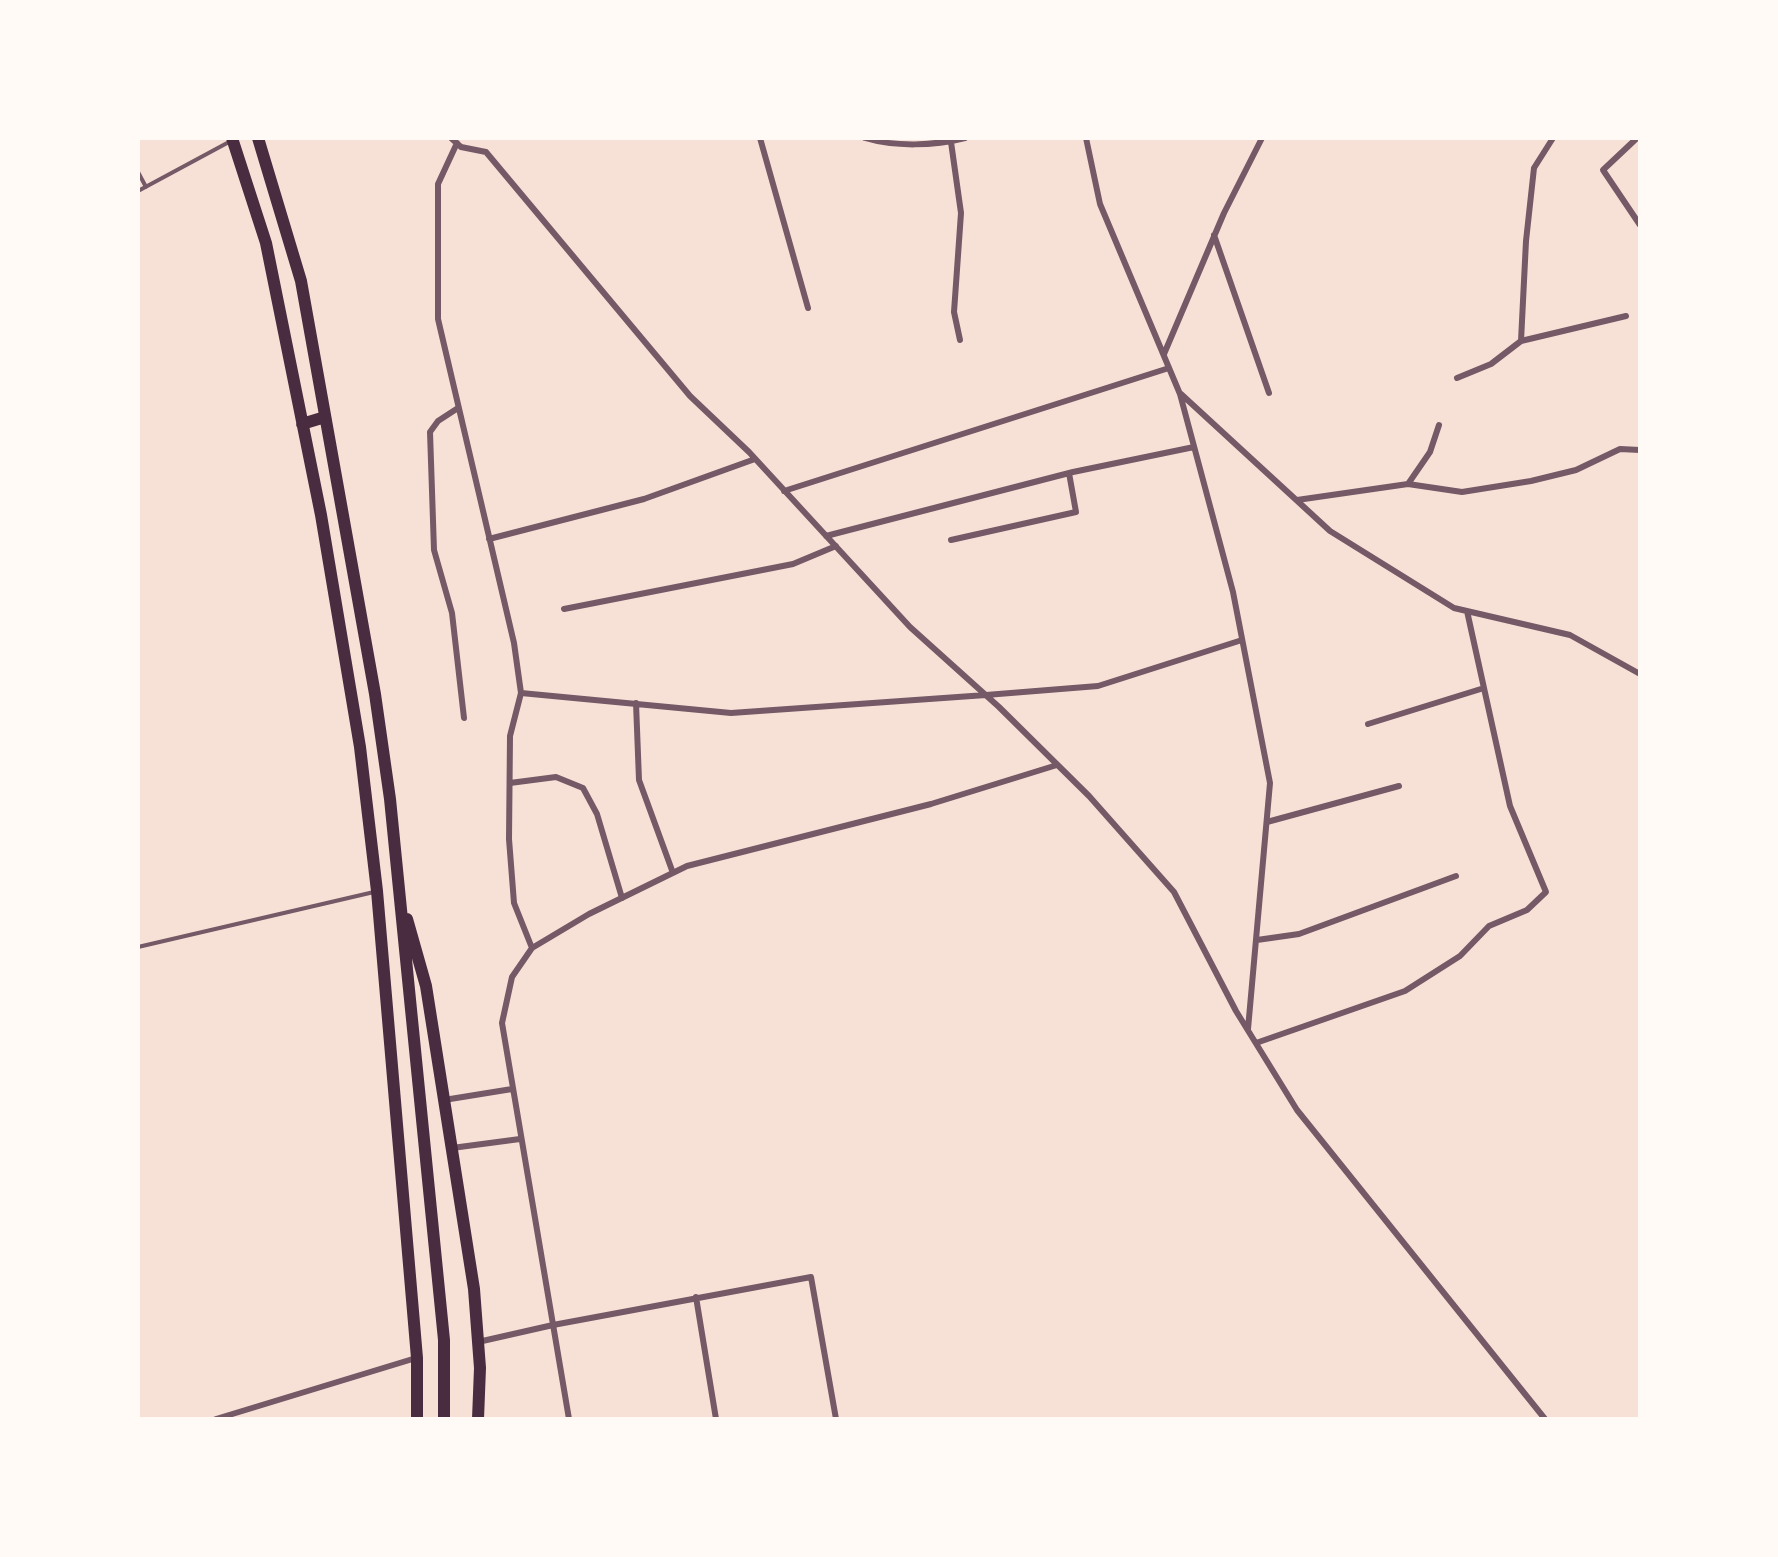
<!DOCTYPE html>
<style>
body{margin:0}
#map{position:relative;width:1778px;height:1557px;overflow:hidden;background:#f7e1d7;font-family:"Exo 2",sans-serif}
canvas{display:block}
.frame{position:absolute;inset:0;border:140px solid #fffaf5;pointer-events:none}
</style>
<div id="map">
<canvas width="1778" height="1557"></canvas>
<div class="frame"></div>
</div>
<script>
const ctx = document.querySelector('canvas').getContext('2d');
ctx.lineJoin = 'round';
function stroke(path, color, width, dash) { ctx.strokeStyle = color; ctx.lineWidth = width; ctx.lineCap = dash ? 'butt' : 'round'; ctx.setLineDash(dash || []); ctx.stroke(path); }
const service = new Path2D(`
 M138,172L146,187
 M138,191L229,142
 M138,947L374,892`);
const minor = new Path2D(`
 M451,138L461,147L486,152L690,396L749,452L910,627L999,707L1089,796L1174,892L1236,1011L1297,1110L1545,1419
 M760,138L808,308
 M865,138C895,147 934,146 965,138
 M1086,138L1100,204L1180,394L1233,592L1270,783L1248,1029
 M1637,138L1603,170L1640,225
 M951,142L961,213L954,312L960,340
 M457,143L438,184V319L514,643L521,693L510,736L509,839L514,903L532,948
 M1214,235L1269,393
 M1521,341L1526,241L1534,168L1553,138
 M1164,354L1224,213L1262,138
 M1457,378L1491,364L1521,341L1626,316
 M1181,394L1330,531L1454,608L1570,635L1640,674
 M458,408L438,421L430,432L434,550L452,613L464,718
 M1408,484L1462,492L1531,481L1576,470L1620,449L1640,450
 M784,491L1169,368
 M1297,500L1408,484L1430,452L1439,425
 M826,536L1073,472L1194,447
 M489,539L644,499L755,459
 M951,540L1076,512L1069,473
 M564,609L793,564L836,546
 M521,693L731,713L986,695L1098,686L1242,640
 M636,703L639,780L673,873
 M1368,724L1484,688
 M510,783L556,777L583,788L597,814L622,898
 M1267,822L1399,786
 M1257,940L1299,934L1456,876
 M1256,1043L1405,991L1460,956L1489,926L1527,910L1546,892L1510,806L1467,611
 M444,1100L512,1089
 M452,1148L520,1139
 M696,1297L716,1419
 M478,1342L553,1325L811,1277L836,1419
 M216,1419L416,1358
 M569,1419L502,1023L512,977L532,948L589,914L687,866L931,804L1057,765`);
const trunk = new Path2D(`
 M232,138L266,243L321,515L360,747L377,891L417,1358V1419
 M258,138L301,281L375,694L390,799L444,1340V1419
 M302,424L325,417
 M407,919L426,986L474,1289L480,1368L478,1419`);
stroke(service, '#755966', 4);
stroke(minor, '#755966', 6);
stroke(trunk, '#4a2c40', 12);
</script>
